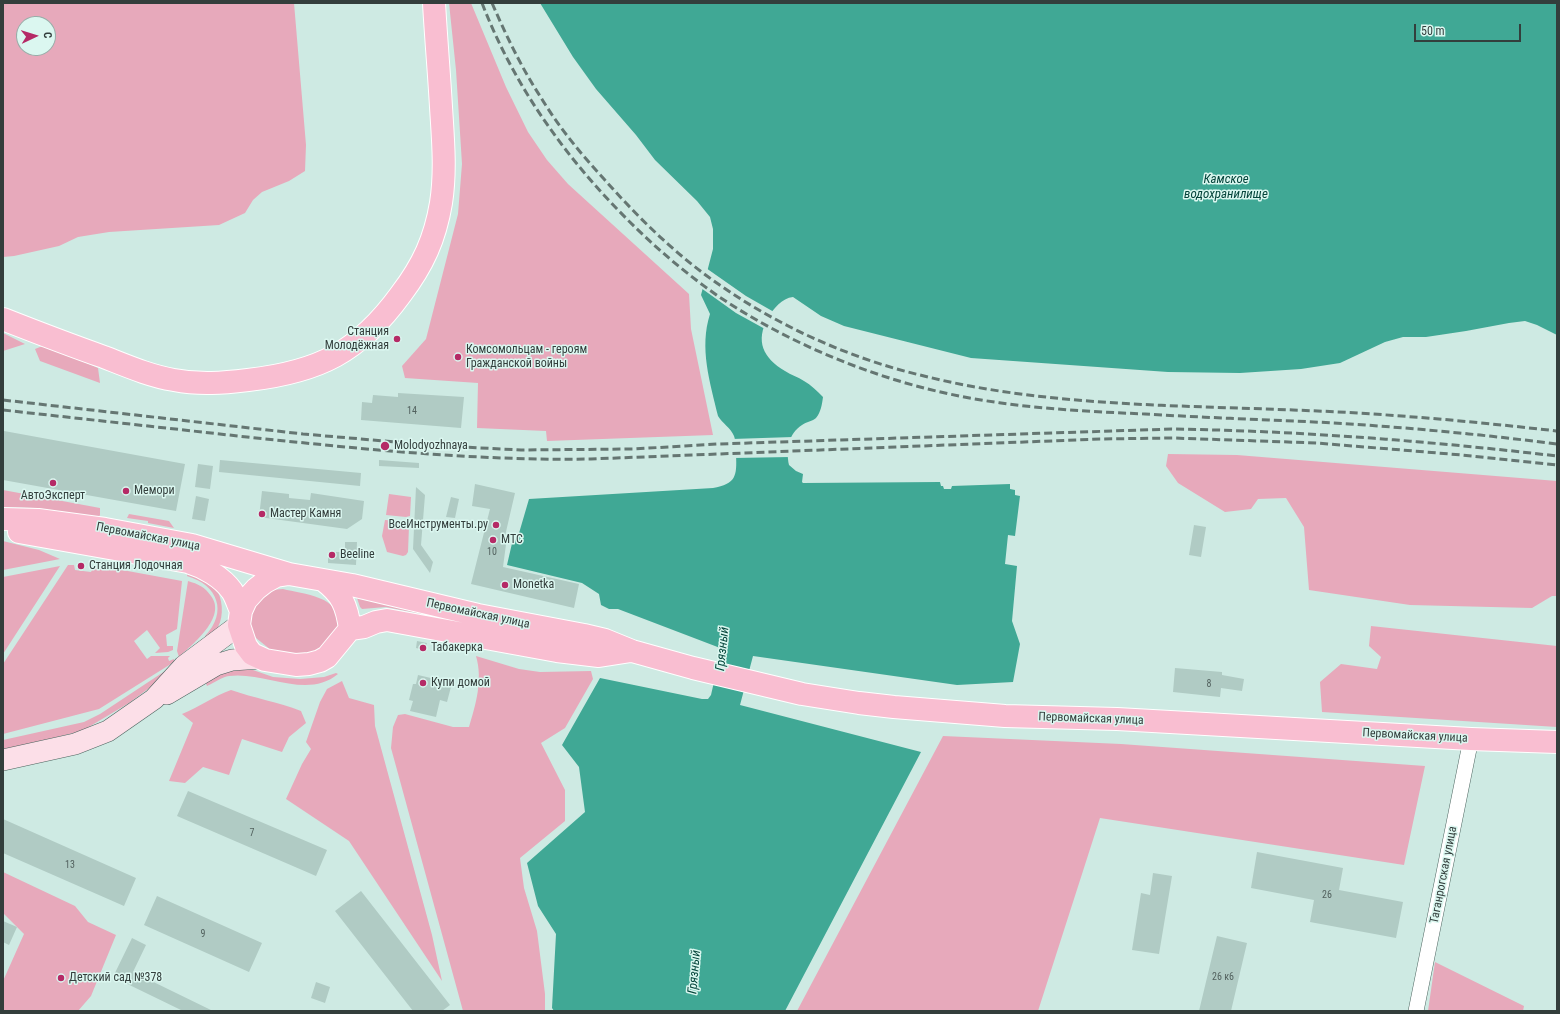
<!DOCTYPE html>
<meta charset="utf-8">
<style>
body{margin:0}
#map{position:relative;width:1560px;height:1014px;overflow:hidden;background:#ceeae3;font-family:"Roboto Condensed",sans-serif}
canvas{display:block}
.frame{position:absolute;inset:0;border:4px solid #333e3c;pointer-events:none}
.north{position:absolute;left:16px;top:16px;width:40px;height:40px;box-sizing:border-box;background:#dbf7f0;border:1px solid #98ada8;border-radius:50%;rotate:86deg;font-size:11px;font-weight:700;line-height:16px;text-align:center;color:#333e3c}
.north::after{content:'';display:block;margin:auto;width:14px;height:18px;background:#b52a66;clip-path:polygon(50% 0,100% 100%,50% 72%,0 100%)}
.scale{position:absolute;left:1414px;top:24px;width:107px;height:18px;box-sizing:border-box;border:2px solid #333e3c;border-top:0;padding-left:5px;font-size:12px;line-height:14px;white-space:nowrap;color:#333e3c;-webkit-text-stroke:3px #dbf7f0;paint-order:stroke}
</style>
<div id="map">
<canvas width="1560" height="1014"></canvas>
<div class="frame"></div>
<div class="north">С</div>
<div class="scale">50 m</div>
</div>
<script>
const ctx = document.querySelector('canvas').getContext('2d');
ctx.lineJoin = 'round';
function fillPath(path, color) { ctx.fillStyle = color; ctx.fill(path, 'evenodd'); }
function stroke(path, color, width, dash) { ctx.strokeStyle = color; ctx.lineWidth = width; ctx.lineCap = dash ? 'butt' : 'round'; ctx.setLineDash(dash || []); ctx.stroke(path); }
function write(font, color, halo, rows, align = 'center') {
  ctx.font = font + ' "Roboto Condensed",sans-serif'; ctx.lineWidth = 3; ctx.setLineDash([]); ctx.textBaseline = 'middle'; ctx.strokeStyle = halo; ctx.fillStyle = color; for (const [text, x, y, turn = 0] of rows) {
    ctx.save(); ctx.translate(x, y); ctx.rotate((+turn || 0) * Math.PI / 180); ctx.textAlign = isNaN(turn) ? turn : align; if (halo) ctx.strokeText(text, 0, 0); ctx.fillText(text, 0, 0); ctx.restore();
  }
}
const green = new Path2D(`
 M3,3H294L306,145L305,171L289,181L262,192L253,200L245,213L219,225L109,232L78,237L59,246L14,256L3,257ZM24,24H48V48H24Z
 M449,3H471L506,87L528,132L547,160L568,184L689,294L691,329L713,435L547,441L546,431L477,428L478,383L405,378L402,366L426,339L458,214L462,164L456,70Z
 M3,333L25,344L3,351Z
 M45,345L98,368L100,383L40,361L35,349Z
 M1168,454L1237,455L1557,481V596H1552L1532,608L1410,605L1309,590L1304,527L1286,498L1258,499L1251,509L1225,512L1178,483L1166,466Z
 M3,490L100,508V515L98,518L36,508L3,507Z
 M389,494L411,497L410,516L406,517L386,515Z
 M129,514L169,521L174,528L148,523V521L127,518Z
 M385,520L404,521L405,526H409L408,552L406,555L403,556L387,552L382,536Z
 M3,541L39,550L60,559L3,570Z
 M68,565H74L75,570L91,572L93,568L106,570V567L182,581L177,629L166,635L167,646H173V650L168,652L155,653L160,648L147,630L134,641L147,659L151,656H170L168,658L169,661L174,659V662L99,709L3,734V664Z
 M60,566L3,654V577Z
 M188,571C196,576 209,581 215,588C223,597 224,616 218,627C215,631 211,635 207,638L205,636C228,612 218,585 187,576Z
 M188,581C198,584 205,587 211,596C227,617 193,644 179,657L177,651Z
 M283,589C303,594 342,596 339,626C338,633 329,643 325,650L306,655L271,650L256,638L251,630L249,620L257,599L272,590Z
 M359,597L463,622L386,607L362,609L360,607L357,598Z
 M1371,626L1557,646V727L1322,712L1320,682L1341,664L1377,669L1381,657L1369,646Z
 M476,656L519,669L540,672L591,671L593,679L565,728L541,743L565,790V821L520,858L524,888L537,931L545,994V1011H463L391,748L393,727L398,715L405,714L453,727H469C476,704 483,680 476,656Z
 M236,670H253L273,677L300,679L324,677L336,673L338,674C307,700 264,671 229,676C222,677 214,683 207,686L205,681L228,671Z
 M165,671L168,674L129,703L82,731L3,750V740L84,722L100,714Z
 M342,681L349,698L374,705L375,726L432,935L442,981L349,841L286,799L302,764L311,749L306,742L320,702L327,689Z
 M231,690C254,698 278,702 301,711L306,723L289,737L282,752L242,739L229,775L203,767L185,783L169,781L193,723L182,714C199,707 214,696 231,690Z
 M943,736L1121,744L1425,766L1404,865L1100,818L1038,1011H797Z
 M3,872L75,906L88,922L116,935L91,996L78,1011H3V981L24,934L3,913Z
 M1435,962L1524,1006L1523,1011H1428Z`);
const water = new Path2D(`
 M540,3H1557V335L1537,325L1525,321L1509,323L1466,331L1426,337H1403L1385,342L1340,363L1301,369L1240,373L1168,372L971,358L844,326L821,316L793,297C782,298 773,309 768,318C755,341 763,358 785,371C791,375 798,377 804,381C811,385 817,391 823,397C822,404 821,412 816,418C813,421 806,422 802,425C788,434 786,450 789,465L796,471L803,474L802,482L803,483L940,482L941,486H943L944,489H951L952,486L1010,484V489L1015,490V495L1020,496L1015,536L1008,535L1005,564L1017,566L1012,621L1020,644L1013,682L957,685L753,656L740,705L921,752L785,1011H554L552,1008L556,934L538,906L527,863L585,812L579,767L562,745L600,678L702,699H708L711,695L721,651L720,648L715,646L618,609H609L601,605L599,594L582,583L507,565L513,539L517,540L529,499L713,488C736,484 737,476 736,455C735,449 736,441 734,436C731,428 722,423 718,416C710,382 699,348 710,314L701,295L713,249V229L710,217L697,201L655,160L636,135L596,89L573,57Z`);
const pier = new Path2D(`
 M706,268L746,296L774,312L765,329L736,313L701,288Z
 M793,437L790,457L734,458L732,439Z`);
const building = new Path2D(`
 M398,393L464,397L461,428L361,420L362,402L372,403L373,395L398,397Z
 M4,431L185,464L176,511L3,480Z
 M220,460L361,473L360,486L219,472Z
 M379,460L419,463V468L379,466Z
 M198,464L213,466L210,489L195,487Z
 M475,484L515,493L505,536L507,537L503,567L579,584L574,608L471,584L490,509L472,506Z
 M416,487L425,495L421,545L433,562L430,573L413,549Z
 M262,491L289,494V498L310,500L311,493L364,501L362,519L347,529L259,517Z
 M196,496L209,499L205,521L192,519Z
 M451,497L459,499L455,518L446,517Z
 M1194,525L1206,527L1201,557L1189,555Z
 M345,542H357L356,565L328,563V554H336V552H345Z
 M417,641L427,643L425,650L416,648Z
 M1175,668L1222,672V675L1244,679L1242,691L1221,688L1220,697L1173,692Z
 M418,675L452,683L447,702L440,700L436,717L410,711L413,701L409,700L413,684H416Z
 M188,791L327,850L316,876L177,816Z
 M3,819L136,878L124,906L3,853Z
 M1257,852L1343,868L1339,890L1403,902L1396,938L1310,922L1314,900L1251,888Z
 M1153,873L1172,876L1159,954L1132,950L1141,893L1150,895Z
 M361,891L450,1005L442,1011H413L335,911Z
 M157,896L262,943L249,972L144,925Z
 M3,921L17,927L9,945L3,942Z
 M1217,936L1247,943L1231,1011H1199Z
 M132,938L146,945L133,972L213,1011H183L113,977Z
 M316,982L330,987L325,1003L311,998Z`);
const street = new Path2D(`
 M1416,1011L1471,739`);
const secondary = new Path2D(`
 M167,694L216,665L232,660L261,658
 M3,760L75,744L108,731L154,699L184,666L239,625`);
const primary = new Path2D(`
 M3,319C36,332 70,345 104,357C127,366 150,376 174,380C200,385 223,383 248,380C319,372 359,352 401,294C423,265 435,239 441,203C446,171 443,139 441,107C439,72 436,38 434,3
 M3,519L38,520L105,529L192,545L289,574
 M19,532L188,562C204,567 222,577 232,591C236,597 238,605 241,611
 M323,580C342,594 347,606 350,629L327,657L320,661L309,664L296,665L265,660L252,654L246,646L239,625L241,611L246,600L256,589L265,582L276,576L289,574L352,585L478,615L584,635L605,640L632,651L693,668L802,694L859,703L894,707L1005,716L1117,719L1471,739L1557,742
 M350,629L364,627L376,622L387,620L557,651L599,656L631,651`);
const rail = new Path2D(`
 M482,3C512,81 560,150 618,210C649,242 682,271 718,296C780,338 856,371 928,389C999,407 1073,411 1145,414C1195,417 1245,419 1295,421C1383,425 1470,433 1557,444
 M492,3C506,35 521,67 540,96C558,126 580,153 604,179C635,214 669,248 707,276C771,323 847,358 924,376C1044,406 1170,405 1293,410C1381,413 1469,421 1557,431
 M3,400L303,434L443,446L521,450L633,449L718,444L1172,429C1301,431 1429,441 1557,456
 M3,410C84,419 166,428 247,437C362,449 476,461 591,459L1100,439L1173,438L1317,443L1462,455L1557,465`);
const markers = [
 [397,339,4,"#b52a66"],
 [458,357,4,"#b52a66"],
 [385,446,5,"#b52a66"],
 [53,483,4,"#b52a66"],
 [126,491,4,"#b52a66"],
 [262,514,4,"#b52a66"],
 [496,525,4,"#b52a66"],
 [493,540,4,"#b52a66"],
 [332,555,4,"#b52a66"],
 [81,566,4,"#b52a66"],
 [505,585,4,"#b52a66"],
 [423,648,4,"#b52a66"],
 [423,683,4,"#b52a66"],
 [61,978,4,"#b52a66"]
];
const numberNames = [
 ["14",412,411],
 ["10",492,552],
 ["8",1209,684],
 ["7",252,833],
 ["13",70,865],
 ["26",1327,895],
 ["9",203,934],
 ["26 к6",1223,977]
];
const poiNames = [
 ["Станция",389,332,"right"],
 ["Молодёжная",389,346,"right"],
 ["Комсомольцам - героям",466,350],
 ["Гражданской войны",466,364],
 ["Molodyozhnaya",394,446],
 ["Мемори",134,491],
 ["АвтоЭксперт",53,496,"center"],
 ["Мастер Камня",270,514],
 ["ВсеИнструменты.ру",488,525,"right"],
 ["МТС",501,540],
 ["Beeline",340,555],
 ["Станция Лодочная",89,566],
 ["Monetka",513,585],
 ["Табакерка",431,648],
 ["Купи домой",431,683],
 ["Детский сад №378",69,978]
];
const streetNames = [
 ["Первомайская улица",148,537,11],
 ["Первомайская улица",478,614,12],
 ["Первомайская улица",1091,719,2],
 ["Первомайская улица",1415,736,3],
 ["Таганрогская улица",1444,875,-79]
];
const waterNames = [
 ["Камское",1226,180],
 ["водохранилище",1226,195],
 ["Грязный",723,649,-84],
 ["Грязный",695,972,-85]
];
fillPath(green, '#e7a9bb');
fillPath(water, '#40a895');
fillPath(pier, '#ceeae3');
fillPath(building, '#b0cbc4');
stroke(street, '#4a625d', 16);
stroke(secondary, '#4a625d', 22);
stroke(primary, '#fff', 24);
stroke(street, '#fff', 15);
stroke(secondary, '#fcdfe8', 21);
stroke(primary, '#f9bed1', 22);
stroke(rail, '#657672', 3, [8, 4]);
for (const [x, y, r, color] of markers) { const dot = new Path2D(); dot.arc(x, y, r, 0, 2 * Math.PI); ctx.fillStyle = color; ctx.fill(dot); stroke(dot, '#dbf7f0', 1.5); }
write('10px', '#52615e', null, numberNames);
write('12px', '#333e3c', '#dbf7f0', poiNames, 'left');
write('12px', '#333e3c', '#dbf7f0', streetNames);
write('italic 13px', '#05453b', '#dbf7f0', waterNames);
</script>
